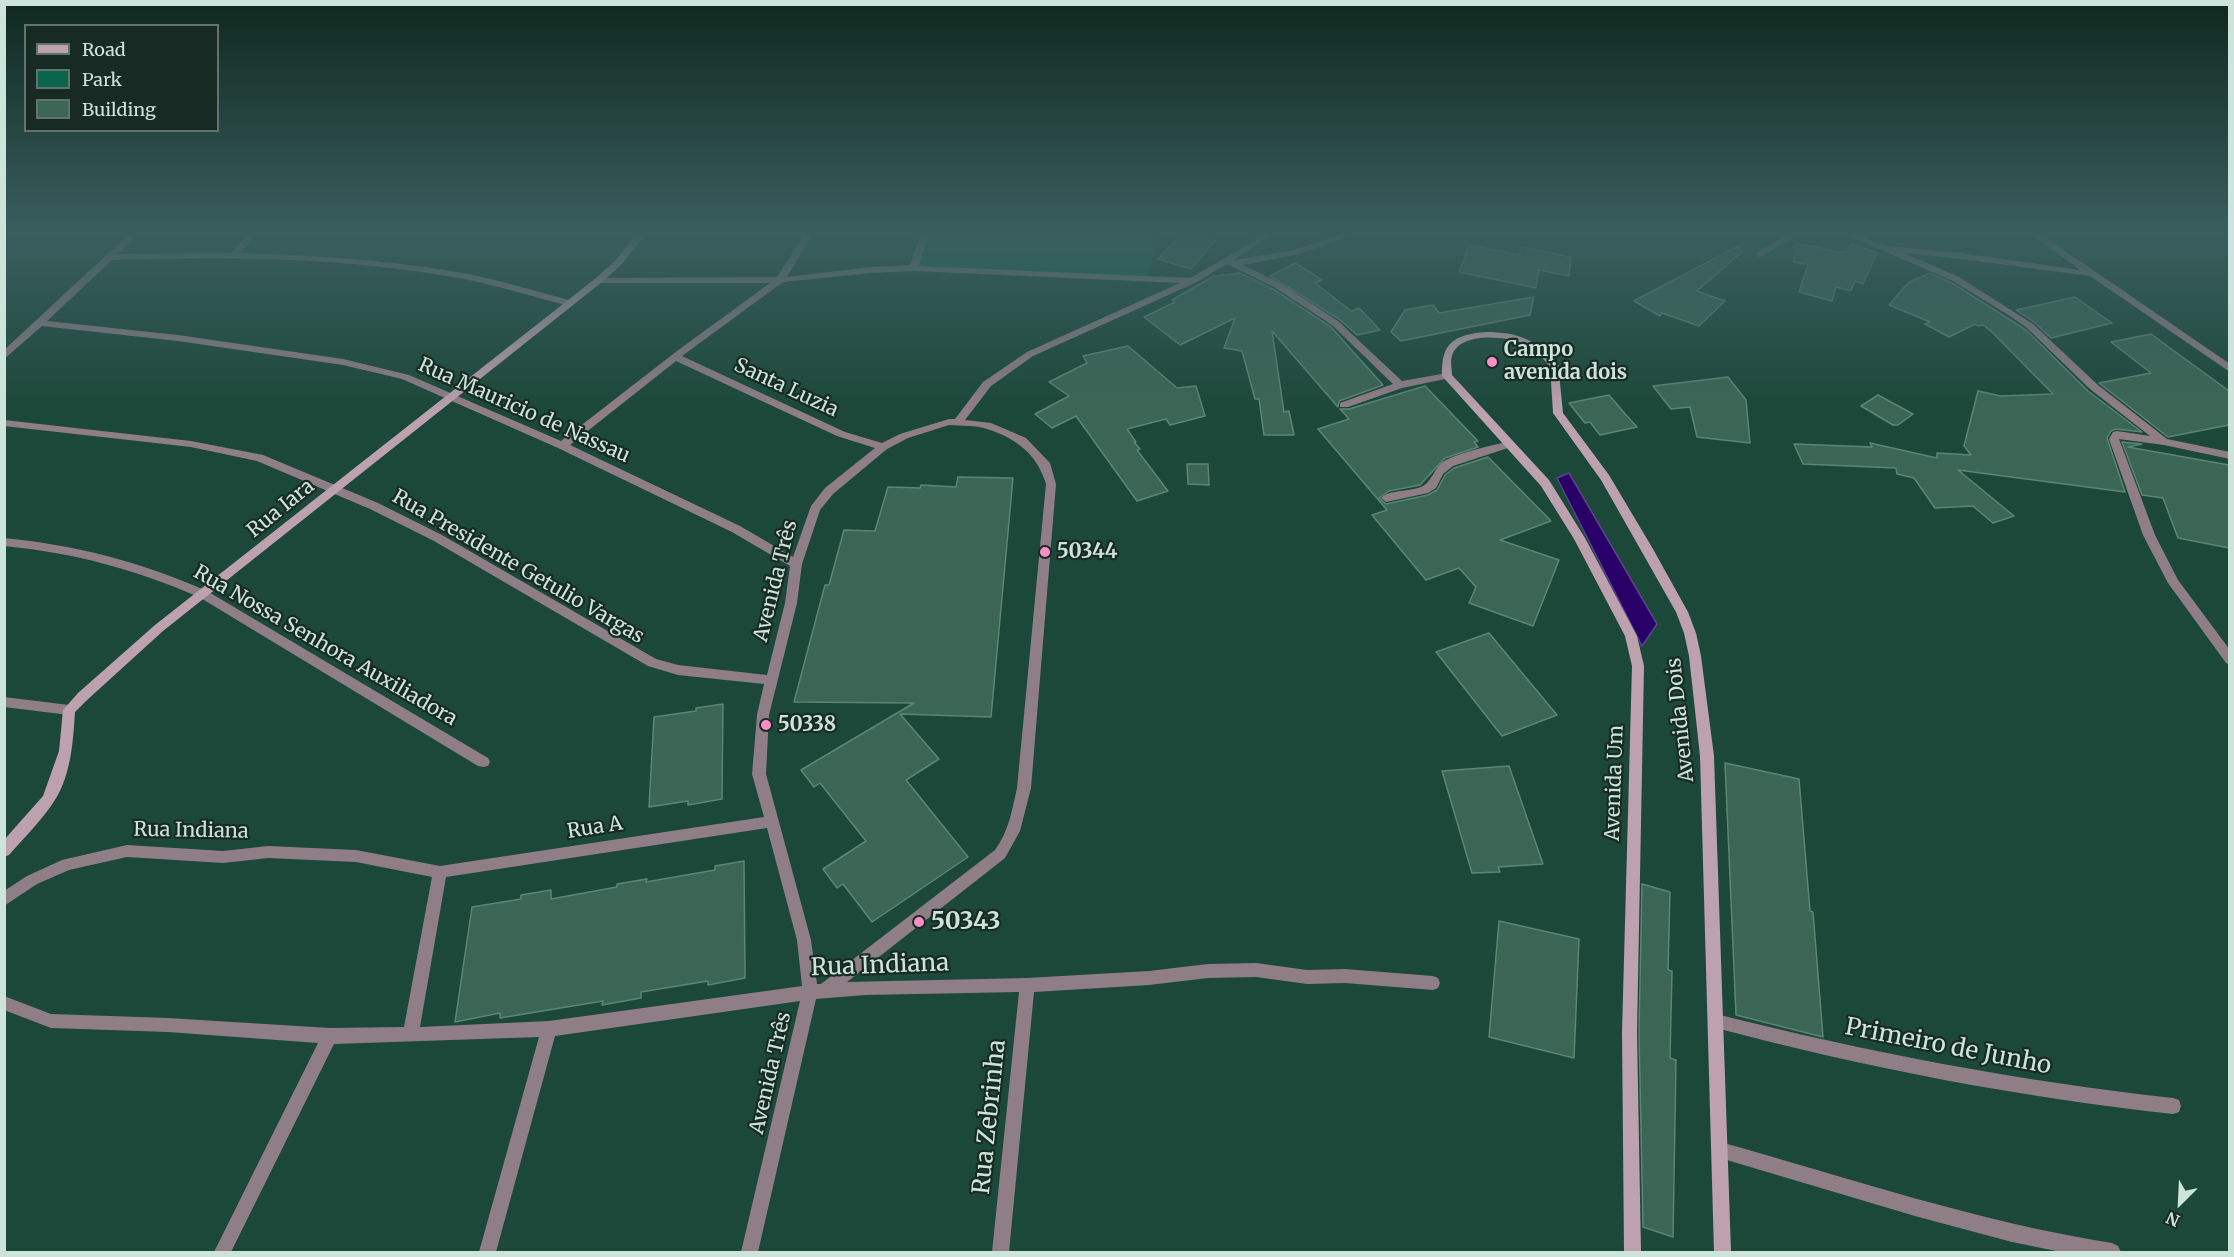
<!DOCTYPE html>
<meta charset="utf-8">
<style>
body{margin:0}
#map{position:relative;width:2234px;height:1257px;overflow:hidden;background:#1c4839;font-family:Merriweather,serif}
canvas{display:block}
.frame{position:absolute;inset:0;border:6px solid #cde4da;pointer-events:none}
.legend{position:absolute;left:24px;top:24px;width:195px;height:108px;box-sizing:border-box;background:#172a23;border:2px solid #60746c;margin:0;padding:8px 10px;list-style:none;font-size:18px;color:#cde4da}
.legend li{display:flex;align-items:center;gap:12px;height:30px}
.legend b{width:30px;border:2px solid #60746c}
.north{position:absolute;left:2150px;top:1173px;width:60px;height:60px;-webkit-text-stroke:4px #172a23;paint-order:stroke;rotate:204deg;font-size:16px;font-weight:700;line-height:24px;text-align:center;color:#cde4da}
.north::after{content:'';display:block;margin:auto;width:21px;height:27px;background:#cde4da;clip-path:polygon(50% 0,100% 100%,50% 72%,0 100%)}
</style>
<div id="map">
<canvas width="2234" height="1257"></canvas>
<div class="frame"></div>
<ul class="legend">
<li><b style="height:8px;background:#bda1ae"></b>Road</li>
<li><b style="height:16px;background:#0a654c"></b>Park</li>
<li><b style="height:16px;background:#3b6555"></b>Building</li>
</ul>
<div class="north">N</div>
</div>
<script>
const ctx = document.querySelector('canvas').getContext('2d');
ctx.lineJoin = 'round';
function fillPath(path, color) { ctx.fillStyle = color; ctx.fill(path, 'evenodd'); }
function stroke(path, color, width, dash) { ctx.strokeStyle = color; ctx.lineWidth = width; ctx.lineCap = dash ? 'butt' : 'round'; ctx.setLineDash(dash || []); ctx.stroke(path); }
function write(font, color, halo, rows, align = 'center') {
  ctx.font = font + ' Merriweather,serif'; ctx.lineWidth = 4.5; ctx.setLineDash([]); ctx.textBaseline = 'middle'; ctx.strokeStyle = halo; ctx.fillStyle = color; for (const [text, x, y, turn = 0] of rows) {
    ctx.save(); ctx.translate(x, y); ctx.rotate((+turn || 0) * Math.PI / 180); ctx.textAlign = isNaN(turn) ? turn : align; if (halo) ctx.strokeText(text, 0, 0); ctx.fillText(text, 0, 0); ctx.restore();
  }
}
const green = new Path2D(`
 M925,235H1155L1154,256L1147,278L917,267Z`);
const water = new Path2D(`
 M1569,473L1657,624L1642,646L1557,478Z`);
const building = new Path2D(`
 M1181,235H1197L1215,241L1191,269L1158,259Z
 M1796,243L1839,252H1845L1852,244L1877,253L1863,284L1855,281L1851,291L1836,287L1832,301L1799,292L1808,265L1793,262Z
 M1469,245L1519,255L1522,247L1571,257L1569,276L1539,270L1536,288L1459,272Z
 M1738,246L1742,252L1697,291L1725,301L1699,326L1662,313L1660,316L1634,301Z
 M1295,263L1322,280L1315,283L1351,311L1359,308L1380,330L1357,335L1339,319L1270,276Z
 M1240,273L1273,289L1331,327L1383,385L1339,401L1338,407L1272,331L1284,412L1289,411L1294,435H1264L1259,399H1255L1242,351L1224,348L1235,318L1180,345L1144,317L1175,302L1172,300L1214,276Z
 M1930,273L1952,283L2026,330L2088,391L2142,432L2116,429L2111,431L2107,438L2125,492L1958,470L2014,516L1993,523L1973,506L1935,508L1914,478L1897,474L1896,468L1803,464L1794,444L1872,447L1870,443L1937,458V453L1971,455L1964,446L1978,391L2001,396L2053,394L1992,332L1983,325L1978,326L1975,324L1949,337L1925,324L1930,322L1889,305L1909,282Z
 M1534,297L1530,315L1401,341L1391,332L1405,310L1433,305L1439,313Z
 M2075,297L2112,323L2051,338L2034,322L2016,310Z
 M2151,334L2229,391V425L2168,437L2099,383L2151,373L2111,342Z
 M1128,346L1177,388L1196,386L1205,416L1170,425L1166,419L1127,429L1136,442H1134L1140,449L1137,450L1168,491L1137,501L1076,416L1052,428L1035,414L1069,396L1049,382L1087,363L1083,356Z
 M1728,377L1746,400L1750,443L1697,437L1690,407L1671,409L1653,386Z
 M1425,386L1478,441L1474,442L1478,447L1445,458L1420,485L1389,491L1379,498L1386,504L1428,495L1437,490L1445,475L1454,468L1488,457L1551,521L1500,540L1559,560L1533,626L1469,603L1476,587L1459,568L1426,580L1372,515L1387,510L1318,429L1349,419L1340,409H1349Z
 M1609,395L1626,415L1637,427L1600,435L1590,422L1585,423L1569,403Z
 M1878,395L1913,414L1898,425H1893L1861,406Z
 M2122,442L2142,444L2128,447L2229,465V548L2178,538L2163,498L2142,495Z
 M1187,464H1208L1209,485L1188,484Z
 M958,477L1013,478L991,717L900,714L939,759L906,780L968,857L872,922L843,884L837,888L823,869L866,841L820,783L814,787L801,770L914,703L794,702L825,585H829L844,530L875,531L888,487L920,488L921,485L956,487Z
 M1489,633L1557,715L1502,736L1436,652Z
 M723,704L722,799L688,805V801L649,807L654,717L696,711V708Z
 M1725,763L1799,779L1810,911L1813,912L1823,1037L1736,1015Z
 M1509,766L1543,864L1498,867L1500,872L1472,873L1442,771Z
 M744,861L745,978L708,985V981L641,992V998L602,1005L603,1001L500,1018V1013L455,1022L472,907L521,899V895L551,890V899L617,887V884L647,879L646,882L715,870V866Z
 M1642,884L1670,892L1668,970L1672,971L1670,1058L1676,1060L1673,1237L1643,1227L1639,1032Z
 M1499,921L1579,939L1574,1058L1489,1037Z`);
const lane = new Path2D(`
 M1716,1014C1867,1052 2018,1081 2173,1098L2179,1100L2181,1106L2179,1112L2173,1114C2018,1097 1867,1068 1716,1028L1711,1026L1708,1021L1711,1016Z
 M1720,1142C1850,1178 1978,1222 2112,1243L2118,1246L2121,1252H2061L2012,1242L1915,1216L1720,1158L1714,1156L1712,1150L1714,1144Z`);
const street = new Path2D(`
 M128,235H137L118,254L231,253L247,235H256L241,253C313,255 385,260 457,272C496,279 535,291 573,301V305L570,306C533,297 496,285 459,278C344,257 228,256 112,260L47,321L178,335L343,359L409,375L561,441L677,351L770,283H599L596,282V278L777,277L804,235H812L787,277L871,267L910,265L920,235H928L919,266L1190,278L1244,247L1260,235H1270L1234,260L1294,250L1339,235H1352L1299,254L1243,265L1280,283L1338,321L1402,381L1447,373L1452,376L1450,378L1402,388L1348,407H1340V403L1393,384L1332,325L1274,287L1227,264L1195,283L1033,356L991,386L965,420L991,423L1026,438L1050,463L1056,484L1031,788L1020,831L1005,858L847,982L1027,978L1149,971L1208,964L1256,963L1307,970L1345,969L1433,976L1438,978L1440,983L1438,988L1433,990L1345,983L1307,984L1256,977L1208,978L1149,985L1034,992L1009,1252H992L1019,992L865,995L816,999L758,1252H741L800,1001L555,1036L496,1252H479L539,1037L334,1044L231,1252H214L318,1043L168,1032L51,1028L4,1010V996L51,1014L168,1018L330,1028L404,1027L432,877L356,862L268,858L223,863L127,857L69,870L37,884L4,906V891L27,876L62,860L127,845L223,851L268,846L356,850L440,866L764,817L752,774L757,715L764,684L678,675L648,666L434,541L370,509L257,461L191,447L4,426V420L191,441L263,455L378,503L442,535L656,659L678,665L767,675L785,603L790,566L732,532L558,448L402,379L343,365L178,341L42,326L4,359V350ZM914,271L1180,283L1027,352L983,382L955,419H949L900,434L882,443L845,432L682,356L783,282L871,273ZM676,361L837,436L875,448L825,488L811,506L793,557L740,526L570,445ZM949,425C961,426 976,425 987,429C1016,438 1037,454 1046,484L1017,788C1012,810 1009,831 995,850L821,984H817L811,940L766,774L769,715L797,603L802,564L820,510L833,494L887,449L908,438ZM767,828L797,940L802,986L549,1021L420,1027L446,877Z
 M1786,235H1797L1762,256L1759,257L1755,254Z
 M1847,235H1859L1888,246L1961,253L2080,270L2032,235H2042L2230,364V372L2090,276L1961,259L1904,253L1959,277L2033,324L2098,385L2167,439L2230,452V459L2164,445L2119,439L2155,535L2178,580L2230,650V665L2226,663L2168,583L2143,535L2109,439L2113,432L2117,431L2150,436L2090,389L2027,328L2010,316L1953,281Z
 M1510,441L1515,444L1514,446L1453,466L1443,474L1436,488L1428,493L1386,502L1381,498C1390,489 1409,492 1421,487C1433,482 1434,466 1446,460C1464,451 1491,446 1510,441Z
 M4,538C76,545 141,562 207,591L488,758L490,762L488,766L483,767L478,766L199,597C134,569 75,553 4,546Z
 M4,697L69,705L73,706L75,710L73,714L69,715L4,707Z`);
const secondary = new Path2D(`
 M636,235H645L621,265L602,282L163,631L86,701L75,712C73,743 71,779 51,806C39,823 23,839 9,855L4,857V840L43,796L59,751L63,710L78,693L155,625L596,278L615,261Z
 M1486,332C1519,332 1535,340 1558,363L1563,413L1609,475L1653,549L1688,612L1696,633L1701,656L1714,756L1731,1252H1714L1700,756L1689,656L1684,633L1676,612L1601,480L1553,413L1550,366C1542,358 1535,349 1525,344C1507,336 1459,331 1452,356C1450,362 1452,369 1452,375L1549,480L1585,538L1637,636L1644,666L1637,1032L1641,1252H1624L1622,1032L1632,666L1625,636L1574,539L1541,486L1442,376C1441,342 1454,335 1486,332Z`);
const markers = [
 [1492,362,6,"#fa8fc7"],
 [1045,552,6,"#fa8fc7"],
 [766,725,6,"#fa8fc7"],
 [919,922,6,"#fa8fc7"]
];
const poiNames = [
 ["Campo",1504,350],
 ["avenida dois",1504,373],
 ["50344",1057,552],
 ["50338",778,725]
];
const streetNames = [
 ["Santa Luzia",786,388,25],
 ["Rua Mauricio de Nassau",524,411,24],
 ["Rua Iara",281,509,-39],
 ["Rua Presidente Getulio Vargas",518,567,30],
 ["Avenida Três",776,581,-76],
 ["Rua Nossa Senhora Auxiliadora",325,646,30],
 ["Avenida Dois",1681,720,-96],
 ["Avenida Um",1615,783,-88],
 ["Rua A",595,828,-9],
 ["Rua Indiana",191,831,1],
 ["Avenida Três",771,1073,-77]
];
const nearPoinames = [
 ["50343",931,922]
];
const nearStreetnames = [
 ["Rua Indiana",880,966,-2],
 ["Primeiro de Junho",1948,1047,11],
 ["Rua Zebrinha",990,1117,-84]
];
fillPath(green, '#0a654c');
fillPath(water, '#280068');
stroke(water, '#5a448a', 1.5);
fillPath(building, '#3b6555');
stroke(building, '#5a8675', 1.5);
fillPath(lane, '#907e86');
fillPath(street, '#907e86');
fillPath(secondary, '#bda1ae');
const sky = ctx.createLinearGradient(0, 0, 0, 411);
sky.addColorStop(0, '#0f281f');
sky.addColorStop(0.57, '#3a5e5f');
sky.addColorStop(1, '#3a5e5f00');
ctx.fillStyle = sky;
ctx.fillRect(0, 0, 2234, 411);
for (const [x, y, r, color] of markers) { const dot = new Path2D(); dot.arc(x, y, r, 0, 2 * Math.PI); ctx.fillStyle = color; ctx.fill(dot); stroke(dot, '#172a23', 2); }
write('bold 20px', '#cde4da', '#172a23', poiNames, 'left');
write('20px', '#cde4da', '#172a23', streetNames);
write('bold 24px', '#cde4da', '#172a23', nearPoinames, 'left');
write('24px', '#cde4da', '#172a23', nearStreetnames);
</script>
